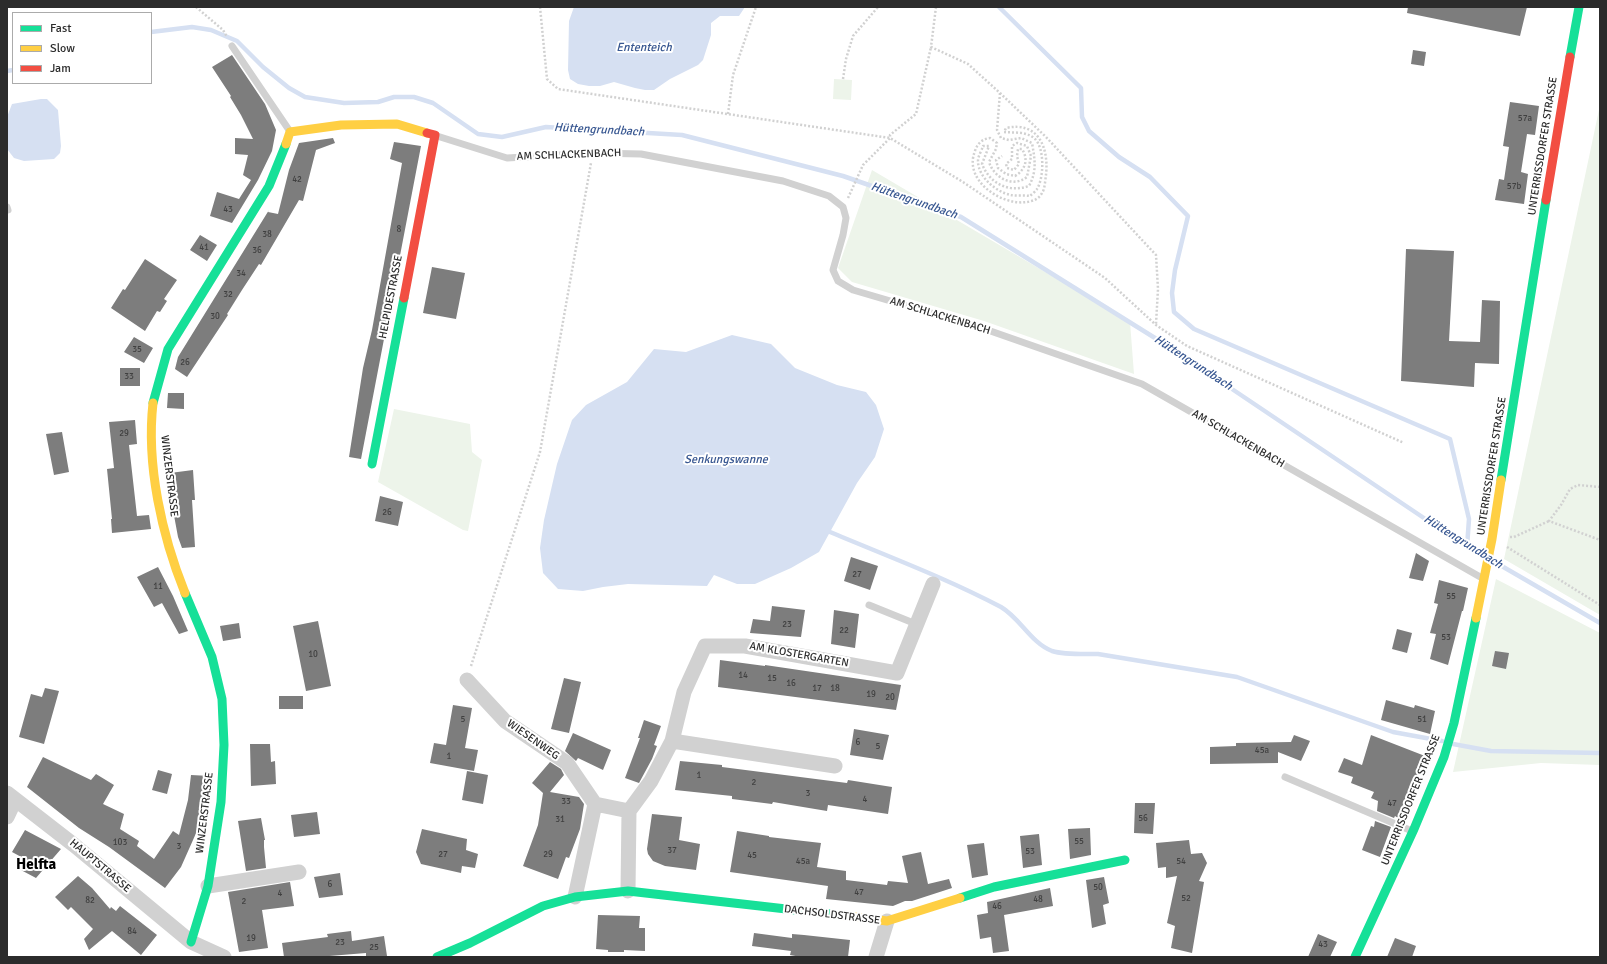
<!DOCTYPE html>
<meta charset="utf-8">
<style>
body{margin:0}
#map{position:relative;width:1607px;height:964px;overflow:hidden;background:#fff;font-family:Signika,sans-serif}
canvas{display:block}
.frame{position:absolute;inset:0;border:8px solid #2c2c2c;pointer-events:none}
.legend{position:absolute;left:12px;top:12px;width:140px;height:72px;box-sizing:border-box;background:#fff;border:1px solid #ababab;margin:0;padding:5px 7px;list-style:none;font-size:12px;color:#2c2c2c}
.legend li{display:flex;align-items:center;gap:8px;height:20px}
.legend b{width:20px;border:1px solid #ababab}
</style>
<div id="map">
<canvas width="1607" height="964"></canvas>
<div class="frame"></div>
<ul class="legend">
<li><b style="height:5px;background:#16e098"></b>Fast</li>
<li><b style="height:5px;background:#ffcf43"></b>Slow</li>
<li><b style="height:5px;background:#f24e42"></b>Jam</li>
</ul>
</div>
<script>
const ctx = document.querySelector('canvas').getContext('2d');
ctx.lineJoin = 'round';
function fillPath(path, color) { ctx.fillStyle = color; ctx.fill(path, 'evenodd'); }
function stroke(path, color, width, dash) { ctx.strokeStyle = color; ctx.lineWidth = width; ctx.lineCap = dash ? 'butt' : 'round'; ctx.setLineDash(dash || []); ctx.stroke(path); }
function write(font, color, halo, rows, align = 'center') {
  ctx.font = font + ' Signika,sans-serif'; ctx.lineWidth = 4; ctx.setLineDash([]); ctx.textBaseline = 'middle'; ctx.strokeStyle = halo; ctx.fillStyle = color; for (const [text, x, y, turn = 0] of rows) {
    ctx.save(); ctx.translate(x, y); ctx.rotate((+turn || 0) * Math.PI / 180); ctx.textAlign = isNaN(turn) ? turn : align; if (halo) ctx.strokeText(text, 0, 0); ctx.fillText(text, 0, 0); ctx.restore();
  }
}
const green = new Path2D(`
 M834,79L852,80L851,100L833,99Z
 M1600,105V615L1504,559Z
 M872,170L1130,322L1134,374L984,321L852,282L838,268Z
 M394,409L470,424L472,452L482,460L468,531L463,530L378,482Z
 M1496,579L1600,633V765L1541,763L1453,772Z`);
const water = new Path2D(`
 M574,7H745L739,16H720L711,23V35L703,60L698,65L670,79L654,90H645L635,88L614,82L600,86H589L578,84L570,79L568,70L569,21Z
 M41,99H47L58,110L61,146L60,153L54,159L24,161L14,158L7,149V117L12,104Z
 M732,335L771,344L795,368L837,385L866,392L876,405L884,429L875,457L857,483L819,552L791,568L755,584H737L714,575L707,586L628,584L603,587L583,591L558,589L543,573L540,548L544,520L557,464L572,420L586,405L627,382L654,349L686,352Z`);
const stream = new Path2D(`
 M999,7L1081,88L1082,117L1089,131L1119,157L1150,177L1188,216L1175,270L1172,293L1174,312L1194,329L1450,439L1469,519L1467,547
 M151,32L192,27L211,30L237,41L263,67L289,88L305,97L344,103L378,102L394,97H414L433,103L478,134L502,137L546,127L682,135L843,176L961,217L1171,348L1467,547L1483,556
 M7,71L13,70
 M830,532C887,556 946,578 1001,607C1020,618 1031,643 1052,651C1065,655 1084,654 1098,654L1237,677L1393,732L1442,741
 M1493,561L1600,623
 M1453,744L1491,751L1600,753`);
const building = new Path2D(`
 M1408,7H1527L1520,36L1407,13Z
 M1413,50L1426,52L1424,66L1411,64Z
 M232,55L265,104L276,130L272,151L258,180L232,223L210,216L217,192L239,199L251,180L243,175L248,155L235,154V138L253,139L241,115L230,97L231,96L212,67Z
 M1510,102L1539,106L1535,135L1527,134L1521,172L1528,174L1524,204L1495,200L1499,179L1504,180L1509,147L1503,146Z
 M333,138L335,143L316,150L303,201L299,200L261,265L259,264L242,290L227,314L228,315L187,377L175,369L178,357L269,210L268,212L278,214L289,170L299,143Z
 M394,142L421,146L361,459L349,457L363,368L372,330L402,163L390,159Z
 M200,235L217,245L207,261L190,250Z
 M1406,249L1454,251L1449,341L1480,342L1482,300L1500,301L1499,364L1475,363L1474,387L1401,381Z
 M145,259L177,280L164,299L167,301L160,312L157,311L145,331L111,308L123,289L125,290Z
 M432,267L465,273L456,319L423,313Z
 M134,337L153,348L144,363L124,352Z
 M120,368H140V386H120Z
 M168,393H184V409L167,408Z
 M135,420L137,444L129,445L137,516L149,515L151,529L112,533L111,519H112L107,469L114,468L109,422Z
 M62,432L69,472L54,475L46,434Z
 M193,470L195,500H192L195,547L182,548L178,537L173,510L170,473Z
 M380,496L403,502L398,526L375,521Z
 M1416,553L1429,561L1423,581L1409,578Z
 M851,557L878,566L870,590L844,581Z
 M158,567L173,596L188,631L179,634L162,603L154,607L137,577Z
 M1439,580L1468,588L1463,611H1462L1448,665L1430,659L1436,634L1430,633L1438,604L1434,603Z
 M772,606L805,610L801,637L750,633L753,619L770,621Z
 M834,610L859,614L855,648L831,644Z
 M318,621L331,686L306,691L293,626Z
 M239,623L241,638L223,641L220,626Z
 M1397,629L1412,633L1407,653L1392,649Z
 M1495,651L1509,653L1506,669L1492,666Z
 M720,660L765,666V665L901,685L896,710L718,687Z
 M564,678L581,682L569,733L551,729Z
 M45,688L59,691L44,744L19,737L31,694L42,697Z
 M279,696H303V709H279Z
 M1386,700L1414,708L1415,705L1435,711L1430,734L1381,720Z
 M453,705L472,708L465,748L478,750L474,771L430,763L434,743L446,745Z
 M644,720L661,726L654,745L657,746L652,759L639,783L625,778L640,738H638Z
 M854,729L889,735L883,760L850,755Z
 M573,733L611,750L603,770L578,758L576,761L565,751Z
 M1294,735L1310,741L1301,761L1278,752V763L1210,764V747L1236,746V743L1291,742Z
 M1371,735L1425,756L1417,776L1415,775L1398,818L1395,816L1394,818L1377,811L1378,801L1371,798L1374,792L1351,783L1353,777L1338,772L1344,758L1362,765Z
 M250,744H270L271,762L275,761L276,784L251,786Z
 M43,757L91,780L96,774L114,785L103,804L124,814L120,829L139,841L137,846L154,859L173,831L179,835L188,800L191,775L210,776L209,801L205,825L202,833L197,831L181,867L165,888L109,847L79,828L27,787Z
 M680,761L722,765V767L847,783L848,780L892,787L888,814L828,805L827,811L773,802L772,804L732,799V796L675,790Z
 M550,762L561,769L564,775L550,792L579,797L584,804L580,829L569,858L566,857L558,879L523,866L538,825L543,793L532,783Z
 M158,770L172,774L167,794L152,790Z
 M467,771L488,775L483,804L462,800Z
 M1135,803H1155L1153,834L1134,833Z
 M317,812L320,834L294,837L291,815Z
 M652,814L682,817L679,840L700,844L696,870L665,866L653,861L648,854L647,849Z
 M261,818L265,840H264V847L266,868L246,871L238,821Z
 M1375,821L1391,827L1380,857L1362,850L1371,826L1374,827Z
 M1090,828L1091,855L1070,859L1068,829Z
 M422,829L467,839L466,850L478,854L475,868L462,866L461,873L421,864L416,852Z
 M25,830L61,849L36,878L19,869L25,859L12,852Z
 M737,831L769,836V837L821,843L817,867L846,871V880L887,885L888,881L908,883L902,856L921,852L928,884L949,879L952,888L912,901H905L893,906L826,899L828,886L730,872Z
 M1039,834L1042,865L1023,868L1020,836Z
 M1189,840L1191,854L1202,853L1207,863L1199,881L1204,882L1192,953L1171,948L1175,926L1167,923L1177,876L1166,878V867L1158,868L1156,843Z
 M984,843L988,875L972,878L967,845Z
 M340,873L343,895L319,898L314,877Z
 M78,876L92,888L110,909L111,907L116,911L120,906L157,935L141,955L112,931L89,950L84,939L93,929L71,907L68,910L55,897Z
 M1104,877L1109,903L1103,905L1106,924L1092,928L1086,880Z
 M290,882L294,906L262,910L268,948L239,952L228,892Z
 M1050,888L1053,906L1004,915L1009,951L993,953L991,937L980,939L977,915L988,913L987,902Z
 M598,915L640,916L639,928H645V951L624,950V952H608V950L596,949Z
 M351,931L352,941L384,936L387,956L366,957V953L317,957H284L282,943L328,937L327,934Z
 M754,933L792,938V934L804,935L850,940L848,957H801L790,955L791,951L752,946Z
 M1318,934L1337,942L1330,957H1308Z
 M1395,938L1416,946L1412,957H1387Z`);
const path = new Path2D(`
 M196,7L223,30L227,37
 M540,7L547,79L558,89L890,138L963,182L1105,278L1156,325L1187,346L1404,443
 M936,7L931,47L968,64L1000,93L1046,137L1156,255L1158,289L1156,324
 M843,79L846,59L853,36L878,7
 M1000,93L997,130L1001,138L1009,140L1021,138L1032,143C1035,160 1037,171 1029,186C1009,193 990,184 982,164L989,146H983C982,150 978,156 978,161C978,177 996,192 1011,195C1017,196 1024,195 1030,196C1032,194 1036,191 1037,189C1044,178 1045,147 1034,138C1025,131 1014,133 1004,132L1006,128C1038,121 1049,147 1046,175C1045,181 1045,189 1042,193C1039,199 1033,201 1027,202C1001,206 963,180 975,151C977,144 982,139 990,138L997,143L996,149L989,162C994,178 1013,188 1027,177L1031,156L1027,146L1017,143L1012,146V159L1006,164L1007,168L1014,170L1019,164L1017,156L1018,149H1022C1029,160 1025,170 1015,176L1006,174L998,168L996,160L1002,156
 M728,114L733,75L756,7
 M848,198L863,165L890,138V135L916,114L931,47
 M1600,487L1578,485L1570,489L1561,505L1549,521L1600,540
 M1510,537H1514L1549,521
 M1507,547L1600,605
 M471,666L540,452L591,163`);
const lane = new Path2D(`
 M232,46L289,130
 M437,136L507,158L593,153L641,154L783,181L829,196L843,207L846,218L843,235L833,270L838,281L853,290L979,327L1142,384L1482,578
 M7,207L8,210
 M869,605L916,624
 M1285,777L1412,831`);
const street = new Path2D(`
 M467,680L505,721L567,763L595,804L629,811L628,891
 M672,741L835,766
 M7,793L74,845L191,942L224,957
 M629,811L651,781L672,741L684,692L705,646H745L897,673L933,584
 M7,817L15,800
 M208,886L299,872
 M575,897L595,804
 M876,957L887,921`);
const fast = new Path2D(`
 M1570,57L1579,7
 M153,403L168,349L269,186L286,144
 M372,464L404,298
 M1501,480L1546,200
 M185,593L212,657L222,699L224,745L221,802L208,886L191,942
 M960,898L994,887L1125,860
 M437,957L470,943L543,906L575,897L628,891L839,915
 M1355,957L1414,829L1444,757L1454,723L1476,618`);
const slow = new Path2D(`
 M286,144L290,132L341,125L397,124L427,133
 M153,403C146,465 162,536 185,593
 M1476,618L1492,539L1501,480
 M839,915L887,921L960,898`);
const jam = new Path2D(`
 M1546,200L1570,57
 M404,298L435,135L427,133`);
const numberNames = [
 ["57a",1525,119],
 ["42",297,180],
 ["57b",1514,187],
 ["43",228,210],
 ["8",399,230],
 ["38",267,235],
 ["41",204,248],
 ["36",257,251],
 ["34",241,274],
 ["32",228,295],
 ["30",215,317],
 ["35",137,350],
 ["26",185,363],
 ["33",129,377],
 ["29",124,434],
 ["26",387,513],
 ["27",857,575],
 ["11",158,587],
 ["55",1451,597],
 ["23",787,625],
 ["22",844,631],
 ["53",1446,638],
 ["10",313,655],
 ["14",743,676],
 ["15",772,679],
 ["16",791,684],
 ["17",817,689],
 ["18",835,689],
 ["19",871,695],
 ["20",890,698],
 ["5",463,720],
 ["51",1422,720],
 ["6",858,743],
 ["5",878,747],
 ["45a",1262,751],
 ["1",449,757],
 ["1",699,776],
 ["2",754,783],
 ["3",808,794],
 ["4",865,800],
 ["33",566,802],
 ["47",1392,804],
 ["56",1143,819],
 ["31",560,820],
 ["55",1079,842],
 ["103",120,843],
 ["3",179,847],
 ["37",672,851],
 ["53",1030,852],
 ["27",443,855],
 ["29",548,855],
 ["45",752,856],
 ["45a",803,862],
 ["54",1181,862],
 ["6",330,885],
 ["50",1098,888],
 ["47",859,893],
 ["4",280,894],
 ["52",1186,899],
 ["48",1038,900],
 ["82",90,901],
 ["2",244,902],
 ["46",997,907],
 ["84",132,932],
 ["19",251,939],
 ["23",340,943],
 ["43",1323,945],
 ["25",374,948]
];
const streetNames = [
 ["UNTERRISSDORFER STRASSE",1543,146,-81],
 ["AM SCHLACKENBACH",569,155,-2],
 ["HELPIDESTRASSE",391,297,-79],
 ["AM SCHLACKENBACH",940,316,17],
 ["AM SCHLACKENBACH",1238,439,30],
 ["UNTERRISSDORFER STRASSE",1492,466,-81],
 ["WINZERSTRASSE",169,476,83],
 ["AM KLOSTERGARTEN",799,655,10],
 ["WIESENWEG",533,740,35],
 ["UNTERRISSDORFER STRASSE",1411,800,-68],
 ["WINZERSTRASSE",205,813,-83],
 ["HAUPTSTRASSE",100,866,40],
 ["DACHSOLDSTRASSE",832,915,7]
];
const waterNames = [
 ["Ententeich",644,48],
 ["Hüttengrundbach",599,130,3],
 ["Hüttengrundbach",914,201,19],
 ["Hüttengrundbach",1193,363,33],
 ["Senkungswanne",726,460],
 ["Hüttengrundbach",1463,542,32]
];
const districtNames = [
 ["Helfta",36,865]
];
fillPath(green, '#edf4ea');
fillPath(water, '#d6e0f2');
stroke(stream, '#d6e0f2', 4.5);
fillPath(building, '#7d7d7d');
stroke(path, '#d1d1d1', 2.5, [2, 2]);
stroke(lane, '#d1d1d1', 7);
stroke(street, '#d1d1d1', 15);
stroke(fast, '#16e098', 9);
stroke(slow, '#ffcf43', 9);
stroke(jam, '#f24e42', 9);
write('9px', '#404040', null, numberNames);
write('11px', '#2c2c2c', '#fff', streetNames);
write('italic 12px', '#385791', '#fff', waterNames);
write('bold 15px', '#000', '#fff', districtNames);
</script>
